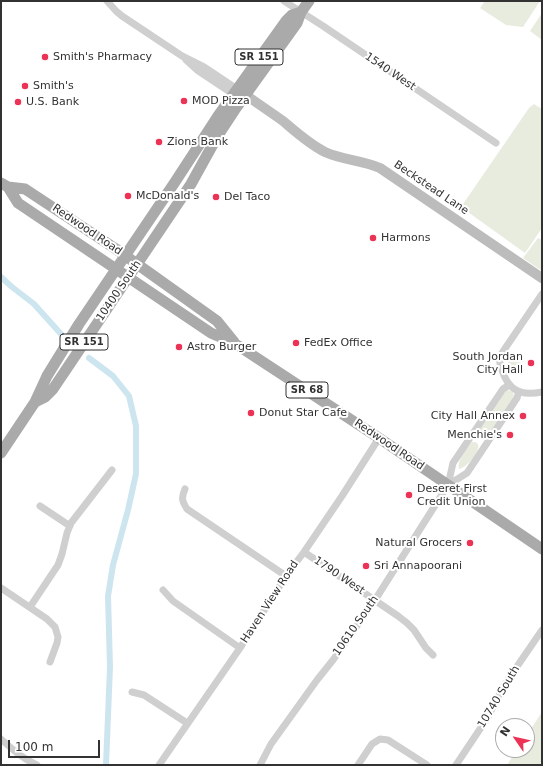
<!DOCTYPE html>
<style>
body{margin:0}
#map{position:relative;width:543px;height:766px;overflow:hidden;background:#fff;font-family:"DejaVu Sans",sans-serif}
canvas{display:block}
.frame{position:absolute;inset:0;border:2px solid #323232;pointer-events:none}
.north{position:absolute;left:495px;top:718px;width:40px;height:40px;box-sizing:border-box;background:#fff;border:1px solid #adadad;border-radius:50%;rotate:304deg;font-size:11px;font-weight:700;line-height:16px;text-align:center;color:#323232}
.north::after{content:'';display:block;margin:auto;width:14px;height:18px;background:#ec3255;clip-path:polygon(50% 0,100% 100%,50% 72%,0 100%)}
.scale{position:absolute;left:8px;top:740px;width:92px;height:18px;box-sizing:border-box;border:2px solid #323232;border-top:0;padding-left:5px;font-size:12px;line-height:14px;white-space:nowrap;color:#323232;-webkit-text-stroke:3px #fff;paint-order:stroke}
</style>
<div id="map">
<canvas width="543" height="766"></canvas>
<div class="frame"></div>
<div class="north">N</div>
<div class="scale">100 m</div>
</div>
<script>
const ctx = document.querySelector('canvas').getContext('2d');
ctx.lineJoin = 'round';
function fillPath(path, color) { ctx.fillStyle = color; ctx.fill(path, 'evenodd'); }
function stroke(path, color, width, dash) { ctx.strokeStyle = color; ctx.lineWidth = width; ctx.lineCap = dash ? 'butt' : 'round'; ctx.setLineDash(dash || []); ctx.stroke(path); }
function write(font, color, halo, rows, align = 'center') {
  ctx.font = font + ' "DejaVu Sans",sans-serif'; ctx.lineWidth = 4; ctx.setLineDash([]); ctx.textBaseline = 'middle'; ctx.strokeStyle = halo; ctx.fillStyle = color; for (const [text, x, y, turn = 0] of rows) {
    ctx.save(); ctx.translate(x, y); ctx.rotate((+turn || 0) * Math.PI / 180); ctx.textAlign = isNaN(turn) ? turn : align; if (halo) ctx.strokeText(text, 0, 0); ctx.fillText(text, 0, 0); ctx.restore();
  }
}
const green = new Path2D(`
 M485,1H540L523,27L506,25L480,8Z
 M542,13V40L530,31Z
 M534,104L542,109V228L525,253L461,207L529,108Z
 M538,238L542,240V271L523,258Z
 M509,355L523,365V367L510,374C508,368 507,361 509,355Z
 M507,390L512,391C514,394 514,395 513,399L489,435L484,437L480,436L478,432L479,430L505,392Z
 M472,442C489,441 468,468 459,469C457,460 466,449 472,442Z
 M542,712V765H507L517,750H527V735Z`);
const canal = new Path2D(`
 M1,277L12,287L34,304L61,334
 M89,358L113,376L129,396L136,426V474L128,510L113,565L108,596L110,667L106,765`);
const street = new Path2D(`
 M107,1L116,11L122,16L182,56L204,67L237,89
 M284,1L323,26L496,143
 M186,60L197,70L233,94
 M542,294L502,353L499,359C504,384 514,398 542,392
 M509,385L503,389L453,463L448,485L467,473L517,398L519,391
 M185,489C181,498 182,501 187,509L286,576
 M40,506L70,526
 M304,552L398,616L407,623L414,630L426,648L433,655
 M1,588L47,619L55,627L58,637L57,643L50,662
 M163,590L173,601L240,648
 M30,607L58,565L62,554L67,533L71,523L112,470
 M132,692L144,695L187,723
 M1,739C12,749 23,759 37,765
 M159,765L240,648L286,576L304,552L342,496L379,438
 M260,765L271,744L289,719L317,680L333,660L375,600L448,485
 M358,765L372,744L380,739L388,740L427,765
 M456,765L488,717L503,687L542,630`);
const secondary = new Path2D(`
 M240,91C254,101 269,111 283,121C296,132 309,144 325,152C342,160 362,160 380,168L542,278`);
const primary = new Path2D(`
 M1,183L8,187L18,203L211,333L234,343L379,438L542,549
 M8,187L25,189L116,249L217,321L234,342
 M35,402L45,397L53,389L191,184L217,137L236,108L297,23L301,12L309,1
 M1,453L35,402L47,376L79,324L175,182L218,116L286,21L292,15L301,12`);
const markers = [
 [45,57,4,"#ec3255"],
 [25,86,4,"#ec3255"],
 [184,101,4,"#ec3255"],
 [18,102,4,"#ec3255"],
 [159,142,4,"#ec3255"],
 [128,196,4,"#ec3255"],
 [216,197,4,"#ec3255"],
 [373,238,4,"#ec3255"],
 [296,343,4,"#ec3255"],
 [179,347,4,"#ec3255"],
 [531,363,4,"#ec3255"],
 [251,413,4,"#ec3255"],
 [523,416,4,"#ec3255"],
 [510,435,4,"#ec3255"],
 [409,495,4,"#ec3255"],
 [470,543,4,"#ec3255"],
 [366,566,4,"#ec3255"]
];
const shields = [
 [259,57,48],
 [84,342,48],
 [307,390,42]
];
const shieldNames = [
 ["SR 151",259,57],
 ["SR 151",84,342],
 ["SR 68",307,390]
];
const poiNames = [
 ["Smith's Pharmacy",53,57],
 ["Smith's",33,86],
 ["MOD Pizza",192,101],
 ["U.S. Bank",26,102],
 ["Zions Bank",167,142],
 ["McDonald's",136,196],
 ["Del Taco",224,197],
 ["Harmons",381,238],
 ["FedEx Office",304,343],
 ["Astro Burger",187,347],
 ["South Jordan",523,357,"right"],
 ["City Hall",523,370,"right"],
 ["Donut Star Cafe",259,413],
 ["City Hall Annex",515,416,"right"],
 ["Menchie's",502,435,"right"],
 ["Deseret First",417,489],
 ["Credit Union",417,502],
 ["Natural Grocers",462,543,"right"],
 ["Sri Annapoorani",374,566]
];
const streetNames = [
 ["1540 West",390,72,34],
 ["Beckstead Lane",431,188,34],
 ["Redwood Road",87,230,34],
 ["10400 South",119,291,-56],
 ["Redwood Road",389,445,34],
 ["1790 West",339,576,34],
 ["Haven View Road",270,602,-57],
 ["10610 South",356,626,-55],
 ["10740 South",499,697,-59]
];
fillPath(green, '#e7ecde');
stroke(canal, '#cde5ef', 6);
stroke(street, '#cfcfcf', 7);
stroke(secondary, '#bcbcbc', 10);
stroke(primary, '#aaa', 11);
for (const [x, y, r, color] of markers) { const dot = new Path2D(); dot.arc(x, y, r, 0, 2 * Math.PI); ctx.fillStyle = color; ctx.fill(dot); stroke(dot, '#fff', 1.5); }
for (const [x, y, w] of shields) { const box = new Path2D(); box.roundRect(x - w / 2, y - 8, w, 16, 3); ctx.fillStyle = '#fff'; ctx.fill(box); stroke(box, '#323232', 1); }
write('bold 10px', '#323232', null, shieldNames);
write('11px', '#323232', '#fff', poiNames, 'left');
write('11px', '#323232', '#fff', streetNames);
</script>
